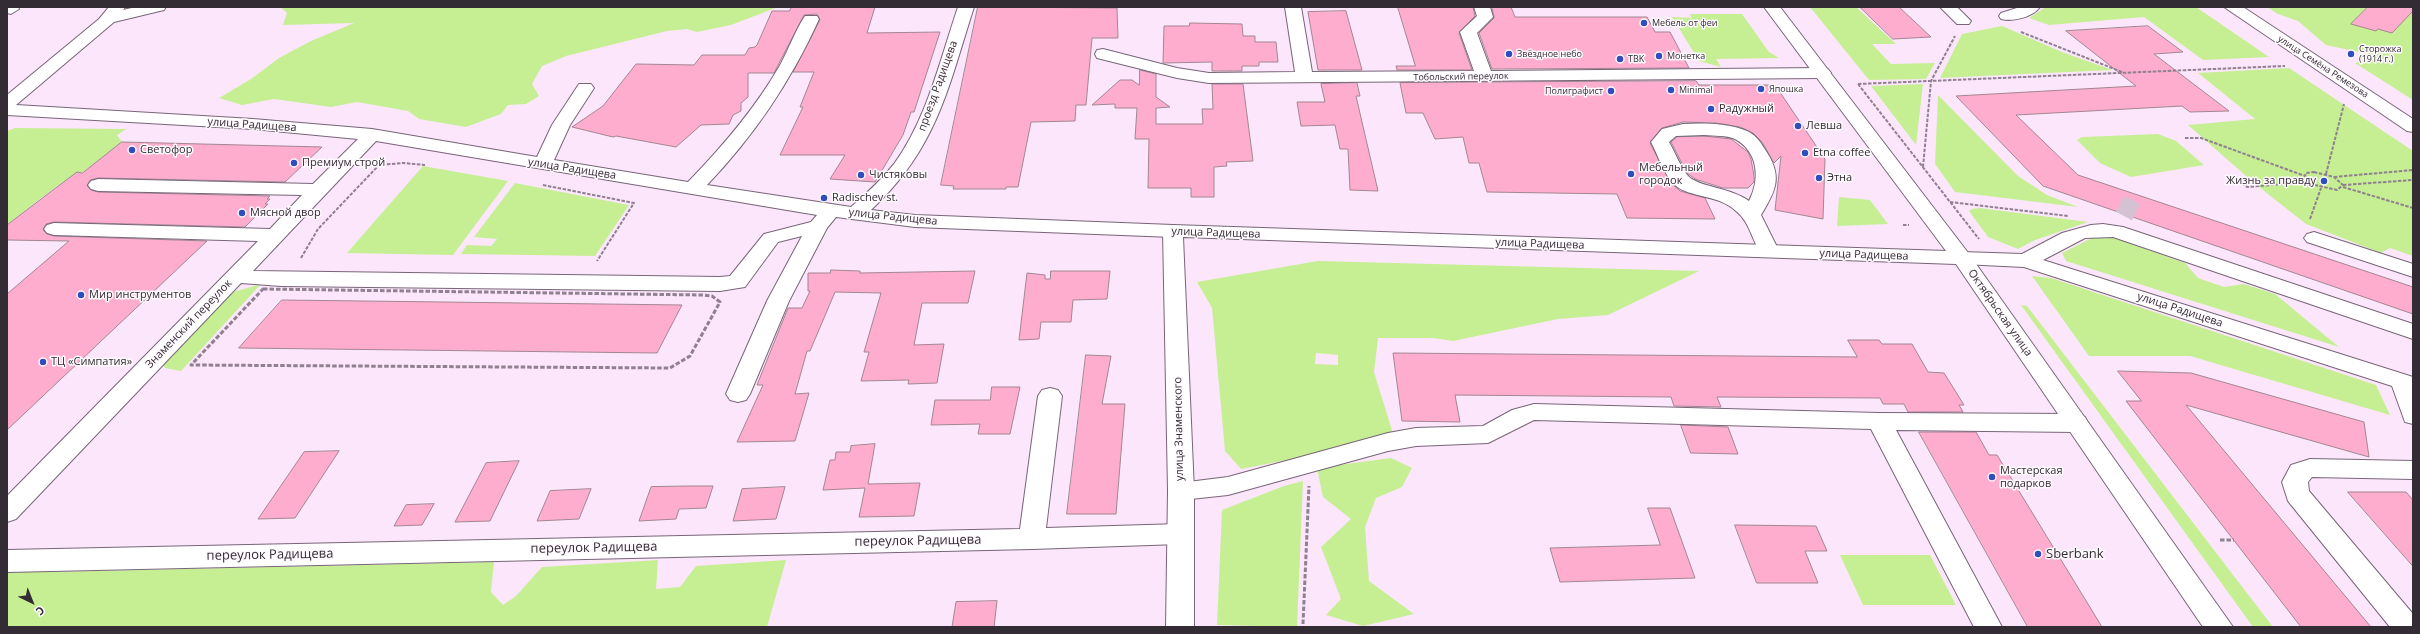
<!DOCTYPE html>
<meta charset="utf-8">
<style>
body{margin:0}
#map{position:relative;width:2420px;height:634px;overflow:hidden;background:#fce6fc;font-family:"Open Sans",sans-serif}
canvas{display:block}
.frame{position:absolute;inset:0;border:8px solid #342c34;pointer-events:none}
.north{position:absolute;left:12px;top:582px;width:40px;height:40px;-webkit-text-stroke:3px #fefafe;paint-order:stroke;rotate:137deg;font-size:11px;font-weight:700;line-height:16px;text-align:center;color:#342c34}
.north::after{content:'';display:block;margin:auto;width:14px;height:18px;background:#342c34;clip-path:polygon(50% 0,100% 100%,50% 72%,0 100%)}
</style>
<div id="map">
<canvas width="2420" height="634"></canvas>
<div class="frame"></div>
<div class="north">С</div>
</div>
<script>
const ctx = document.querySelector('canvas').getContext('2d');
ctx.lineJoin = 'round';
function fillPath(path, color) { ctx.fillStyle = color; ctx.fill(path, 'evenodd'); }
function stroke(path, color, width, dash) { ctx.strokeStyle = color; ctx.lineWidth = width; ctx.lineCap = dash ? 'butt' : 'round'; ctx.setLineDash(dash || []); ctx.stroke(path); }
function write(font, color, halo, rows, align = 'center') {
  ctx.font = font + ' "Open Sans",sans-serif'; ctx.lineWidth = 3; ctx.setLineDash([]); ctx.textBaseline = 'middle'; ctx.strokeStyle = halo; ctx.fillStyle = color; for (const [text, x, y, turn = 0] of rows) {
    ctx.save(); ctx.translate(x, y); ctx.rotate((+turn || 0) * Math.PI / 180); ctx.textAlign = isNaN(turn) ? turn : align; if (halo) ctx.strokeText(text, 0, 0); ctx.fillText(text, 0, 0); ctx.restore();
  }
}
const green = new Path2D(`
 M280,7H778L731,25L697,32L687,29L667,31L566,56L542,66L532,84L539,96L526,104L508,105L501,114L466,127L419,119L408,111L357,102L331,107L274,99L242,105L219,98L251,79L279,58L311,41L354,23L283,25L287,13Z
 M1810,7H1856L1896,44H1872L1891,64L1935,63L1926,79L1869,80Z
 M2046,7H2196L2269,57L2203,60L2144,17L2049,25L2029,18Z
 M2267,7H2368L2352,24L2376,31L2413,11V100L2355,63L2371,58L2368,54L2326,45L2298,21L2278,14Z
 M1690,14H1742L1769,52L1779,58L1716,59L1721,67L1699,61L1672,17L1692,18Z
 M2002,26L2062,52L2112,70L1940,78L1962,34Z
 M2289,68L2413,151V256L2390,248L2381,253L2306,224L2254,183L2188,125L2255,119L2198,73Z
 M1923,84L1916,145L1871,86Z
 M1938,95L2018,176L2047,195L2078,207L1955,192L1935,164Z
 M15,128L126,129L117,135L122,142L83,172C70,173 20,215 7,225V131Z
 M2158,134L2176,141L2204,165L2131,177L2100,163L2077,140L2082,137Z
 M423,166L508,181L453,255L347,253Z
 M515,183L629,205L595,256L461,254L467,245L491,246L497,239L474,237Z
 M1839,197L1870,200L1888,224L1837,226Z
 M1980,208L2088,222L2035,240L2018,249L1988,237L1969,211L1972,209Z
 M2094,237L2114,238L2185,263L2198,278L2224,287L2244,284L2275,294L2339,347L2066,261L2062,253Z
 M1318,261L1699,271L1608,315L1558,319L1453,341L1433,338H1378L1374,372L1394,437L1340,446L1313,455L1241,469L1225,451L1212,308L1197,282ZM1316,353L1338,355V365L1315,364Z
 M2032,276L2051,278L2376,385L2390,415L2190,356H2089Z
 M261,284L181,371L165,368L163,365L230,293Z
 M2021,305L2027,306L2273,627H2253Z
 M1391,458L1412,468L1402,487L1376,498L1365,527L1369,581L1414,614L1363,626L1326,615L1341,599L1321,547L1351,519L1323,497L1317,468Z
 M1303,481L1297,627L1217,625L1222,510L1284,486Z
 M1840,555H1930L1956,605H1863Z
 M658,560L656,589L680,587L696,566L786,560L767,627H7V570L23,566L50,572L494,562L491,592L503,605L516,596L542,567Z`);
const building = new Path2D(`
 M792,7H875L867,33L940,32L914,112H911L903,135L875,182L830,179L845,155H780L803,107H800L814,72H793L820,20L817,14L804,15L774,73H748V97L741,103V111L733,115L729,124L701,125L676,147L616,136L613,137L572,127L603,106L636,64L694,65L702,55H745L749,48L755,47L757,45L772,11H789Z
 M978,7L1117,8L1118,38H1092L1086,105H1076L1075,121L1031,122L1018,187H1006V189H953L954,186L941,185Z
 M1398,7H1473L1475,16L1459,33L1472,70H1397L1396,66H1415Z
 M1492,7H1511L1515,17H1647L1655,32H1670L1689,68L1492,69L1479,33L1494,18Z
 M1860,7H1899L1931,37L1893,39Z
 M2368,7H2413V11L2392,33L2378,29L2376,31L2351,24Z
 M1346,11L1362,70H1318L1308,12Z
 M1190,23L1242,24L1243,36H1255V42H1276L1278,62H1259V66H1242V71H1212V62L1163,63L1164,26H1189Z
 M2148,26L2183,52L2154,54L2229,111L2190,112L2182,106L2016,115L2078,175L2413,287V314L2043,186L1956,96L2136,86L2066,31Z
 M1140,70L1156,74V97L1170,107L1156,108V124H1203L1202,109H1213L1212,84H1243L1253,161L1226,162L1227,166L1214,167V197H1191V188H1148L1149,139H1135L1137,108H1115V104L1092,105L1120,80H1132L1139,85Z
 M1696,81L1699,85H1775L1825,159L1823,219L1775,210L1781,156L1774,163L1762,142L1753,133L1740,127L1716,123L1683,122L1662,128L1650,143L1670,182L1680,191L1705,198L1715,219L1627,218L1617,194L1487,192L1479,163H1469L1463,137L1435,139L1423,113H1406L1400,83Z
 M1357,83L1360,96H1356L1378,191L1350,190L1348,149H1340L1335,125L1301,126L1297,102H1325L1321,84Z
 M1704,136L1731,139L1748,152L1751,159L1754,176V182L1748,188H1723L1695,179L1687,173L1671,142L1677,137Z
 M122,142L322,147L285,182L98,178L90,180L87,186L91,190L98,192L270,196L267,199H270L265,204H268L245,227L54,222L46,224L43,230L47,234L54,236L207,241L7,430V294L69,241L7,240V225L49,193L77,172L82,173Z
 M831,270L860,271V273L975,271L968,303H922L914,345L944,344L937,383L908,384L909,380L861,381L869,352H864L881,293L835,292L810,351H807L795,394L809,393L795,441L737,442L763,385H757L788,308H802L810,291H808V273H830Z
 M1051,271H1110L1107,299L1073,300L1071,322H1041L1039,339L1019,340L1027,273L1045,275V279H1050Z
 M282,300L682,305L657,353L239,348Z
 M1848,340H1879L1882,344H1912L1928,372L1944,373L1964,405H1959L1963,412H1908L1904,404H1883L1880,398L1717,397L1721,407L1674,406L1671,397L1455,395L1460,422L1402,421L1393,353L1857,357Z
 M1086,355L1111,356L1102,404H1125L1116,514H1067Z
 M2118,371L2191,373L2364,422L2369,457L2186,405L2371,627H2301L2126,401H2141Z
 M992,387H1020L1010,434H978L980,424L931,425L935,400H990Z
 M1681,425L1728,427L1738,454L1691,453Z
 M1919,432H1976L1989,455H1997L2102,627H2028Z
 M875,444L868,484L920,483L914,516L859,517L865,488L823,490L830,460H835L836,452H850L851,446Z
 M339,451L295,518L258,519L304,452Z
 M519,461L490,521L455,522L486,463Z
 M687,486H713L706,508L679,509L676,519L639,521L651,487Z
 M785,487L776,519L733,521L742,489Z
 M591,489L579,519L537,521L550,491Z
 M2348,492H2406L2413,500V566Z
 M434,504L422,525L394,526L406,505Z
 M1648,508H1670L1695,578L1560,582L1550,548L1660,545Z
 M1735,525L1816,526L1827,551H1805L1818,583H1757Z
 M997,601L994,627H952L956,602Z`);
const minorTunnel = new Path2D(`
 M2124,216L2135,195`);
const pathFar1 = new Path2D(`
 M2021,32L2122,72
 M1858,84L2285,66
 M1858,84L1979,239
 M2185,138H2201L2305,176
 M1923,167L1931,81L1955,36
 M2314,172L2334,177L2343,185L2337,190L2315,185L2305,176L2306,173Z
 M2326,174L2344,104
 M2234,177L2247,187L2308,182
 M2334,177L2413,170
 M543,185L634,203L597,261
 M2343,185L2413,180
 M2343,187L2413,208
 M1950,202L2068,216
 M2310,219L2321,188
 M1903,225H1909
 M301,258L318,229L379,165L403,163L425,165`);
const path = new Path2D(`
 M263,289L702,295L712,296L720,302L690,356L670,368L191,365Z
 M2220,540H2234
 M1303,624L1309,486`);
const minor = new Path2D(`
 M7,7H18L19,9L11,14L7,13Z
 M109,7H125L123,10L136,7H166L164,10L114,22L16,105L253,119L372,129L537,157L552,125L579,84H591L594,88L570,125L554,160L688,182C722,147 754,110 779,67C788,51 795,31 805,16H817L819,19C791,81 754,136 707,185L851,207C866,194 881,180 894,164C927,119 940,60 958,7H974C948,88 937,149 871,210L915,215L1173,225L1180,227L1183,231L1180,235L1173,237L915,227L836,217L827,228L789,301L750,394L746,400L738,402L730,400L726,394L767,301L802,236L778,242L745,287L720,291L281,286L241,283L16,519L7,522V496L258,241L54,235L47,233L44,229L47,225L54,223L270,229L302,195L98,191L91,189L88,185L91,181L98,179L313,184L358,139L253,129L7,115V95L99,19ZM376,141L817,215L811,222L764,234L730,276L720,277L253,271Z
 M1285,7H1301L1312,72L1474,71L1460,32L1477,16L1474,7H1490L1493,17L1477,33L1491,71L1822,68L1828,69L1831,73L1828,77L1822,78L1209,83L1177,78L1097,58L1095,54L1097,50L1103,49L1177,68L1209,73L1295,72Z
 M1940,7H1957L1971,21L1969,24H1957Z
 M2020,7H2040C2033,17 2013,22 2001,19L1999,16L2001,13Z
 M1683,124C1703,123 1728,123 1747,131C1754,134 1760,141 1764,148C1783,175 1777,189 1761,215L1779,251L1776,255L1769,257L1762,255C1752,241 1750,222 1736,211C1718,194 1689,198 1675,185C1664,175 1658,155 1651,142L1662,129ZM1704,135C1714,136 1726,135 1735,139C1759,152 1760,180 1749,201C1732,188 1700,187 1689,177C1681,169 1675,152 1669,142L1676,136Z
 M2103,224L2123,227L2413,324V339L2113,237L2085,238L2043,260L2413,377V424L2405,422L2392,386L2024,267L1962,264L1955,262L1952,258L1955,254L1962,252L2022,254L2062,233L2091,225Z
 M2314,232L2413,264V277L2307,242L2304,238L2307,234Z
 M1050,388L1058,390L1062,396L1046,528L1180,524L1189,527L1193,534L1189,541L1180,544L1032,549L7,572V550L1020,529L1038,396L1042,390Z
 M1534,404L1879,413L2076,414L2085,417L2088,423L2085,429L2076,432L1896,430L2002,627H1974L1871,429L1534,420L1488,443L1416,446L1388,451L1228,495L1181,500L1172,498L1168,491L1172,484L1228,477L1388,433L1416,428L1483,426L1512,410Z
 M2310,459L2413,461V479L2312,477L2308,482L2309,491L2413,614V627H2390L2288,501L2282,482L2291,465Z`);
const major = new Path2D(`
 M1764,7H1780L1969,254L2233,627H2203L1956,264L1183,237L1194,491V627H1166L1168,491L1163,231L1166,227L1173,225L1946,251Z
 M2224,7H2243L2413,119V132L2407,131Z`);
const markers = [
 [1644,23,4,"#2f4dbd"],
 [1509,54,4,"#2f4dbd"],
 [2351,54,4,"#2f4dbd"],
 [1659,56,4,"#2f4dbd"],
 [1620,59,4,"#2f4dbd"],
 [1761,89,4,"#2f4dbd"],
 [1671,90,4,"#2f4dbd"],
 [1611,91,4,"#2f4dbd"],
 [1711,109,4,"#2f4dbd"],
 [1798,126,4,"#2f4dbd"],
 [132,150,4,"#2f4dbd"],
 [1805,153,4,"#2f4dbd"],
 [294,163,4,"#2f4dbd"],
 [1631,174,4,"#2f4dbd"],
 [861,175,4,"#2f4dbd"],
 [1819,178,4,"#2f4dbd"],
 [2324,181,4,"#2f4dbd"],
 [824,198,4,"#2f4dbd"],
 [242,213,4,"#2f4dbd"],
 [81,295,4,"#2f4dbd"],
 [43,362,4,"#2f4dbd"],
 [1992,477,4,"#2f4dbd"],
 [2038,554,4,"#2f4dbd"]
];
const farPoinames = [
 ["Мебель от феи",1652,23],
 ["Сторожка",2359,49],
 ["(1914 г.)",2359,59],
 ["Звёздное небо",1517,54],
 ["Монетка",1667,56],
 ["TBK",1628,59],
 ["Япошка",1769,89],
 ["Minimal",1679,90],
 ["Полиграфист",1603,91,"right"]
];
const farStreetnames = [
 ["улица Семёна Ремезова",2323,67,33],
 ["Тобольский переулок",1461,77,-1]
];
const streetNames = [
 ["проезд Радищева",938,86,-70],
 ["улица Радищева",252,125,4],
 ["улица Радищева",572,169,9],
 ["улица Радищева",893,217,6],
 ["улица Радищева",1216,233,2],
 ["улица Радищева",1540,244,2],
 ["улица Радищева",1864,255,2],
 ["улица Радищева",2180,310,18],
 ["Октябрьская улица",2000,313,55],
 ["Знаменский переулок",189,324,-46],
 ["улица Знаменского",1179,429,-91]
];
const poiNames = [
 ["Радужный",1719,109],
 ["Левша",1806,126],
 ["Светофор",140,150],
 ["Etna coffee",1813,153],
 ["Премиум строй",302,163],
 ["Мебельный",1639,168],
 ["городок",1639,181],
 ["Чистяковы",869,175],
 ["Этна",1827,178],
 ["Жизнь за правду",2316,181,"right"],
 ["Radischev st.",832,198],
 ["Мясной двор",250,213],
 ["Мир инструментов",89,295],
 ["ТЦ «Симпатия»",51,362],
 ["Мастерская",2000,471],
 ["подарков",2000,484]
];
const nearStreetnames = [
 ["переулок Радищева",918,541,-1],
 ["переулок Радищева",594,548,-1],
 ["переулок Радищева",270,555,-1]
];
const nearPoinames = [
 ["Sberbank",2046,554]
];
fillPath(green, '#c6ef93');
fillPath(building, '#feadce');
stroke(building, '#a28691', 1);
stroke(minorTunnel, '#d4c1d4', 18, [18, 9]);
stroke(minor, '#786578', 2);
stroke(major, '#786578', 2);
stroke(pathFar1, '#8f818f', 2, [3.5, 1.5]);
stroke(path, '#8f818f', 3, [4.5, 2]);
fillPath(minor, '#fff');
fillPath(major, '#fff');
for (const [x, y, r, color] of markers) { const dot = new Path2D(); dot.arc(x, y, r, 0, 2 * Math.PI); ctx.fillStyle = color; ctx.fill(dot); stroke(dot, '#fefafe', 1.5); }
write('9px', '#342c34', '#fefafe', farPoinames, 'left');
write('9px', '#342c34', '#fefafe', farStreetnames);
write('11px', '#342c34', '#fefafe', streetNames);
write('11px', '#342c34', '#fefafe', poiNames, 'left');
write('13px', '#342c34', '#fefafe', nearStreetnames);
write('13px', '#342c34', '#fefafe', nearPoinames, 'left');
</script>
